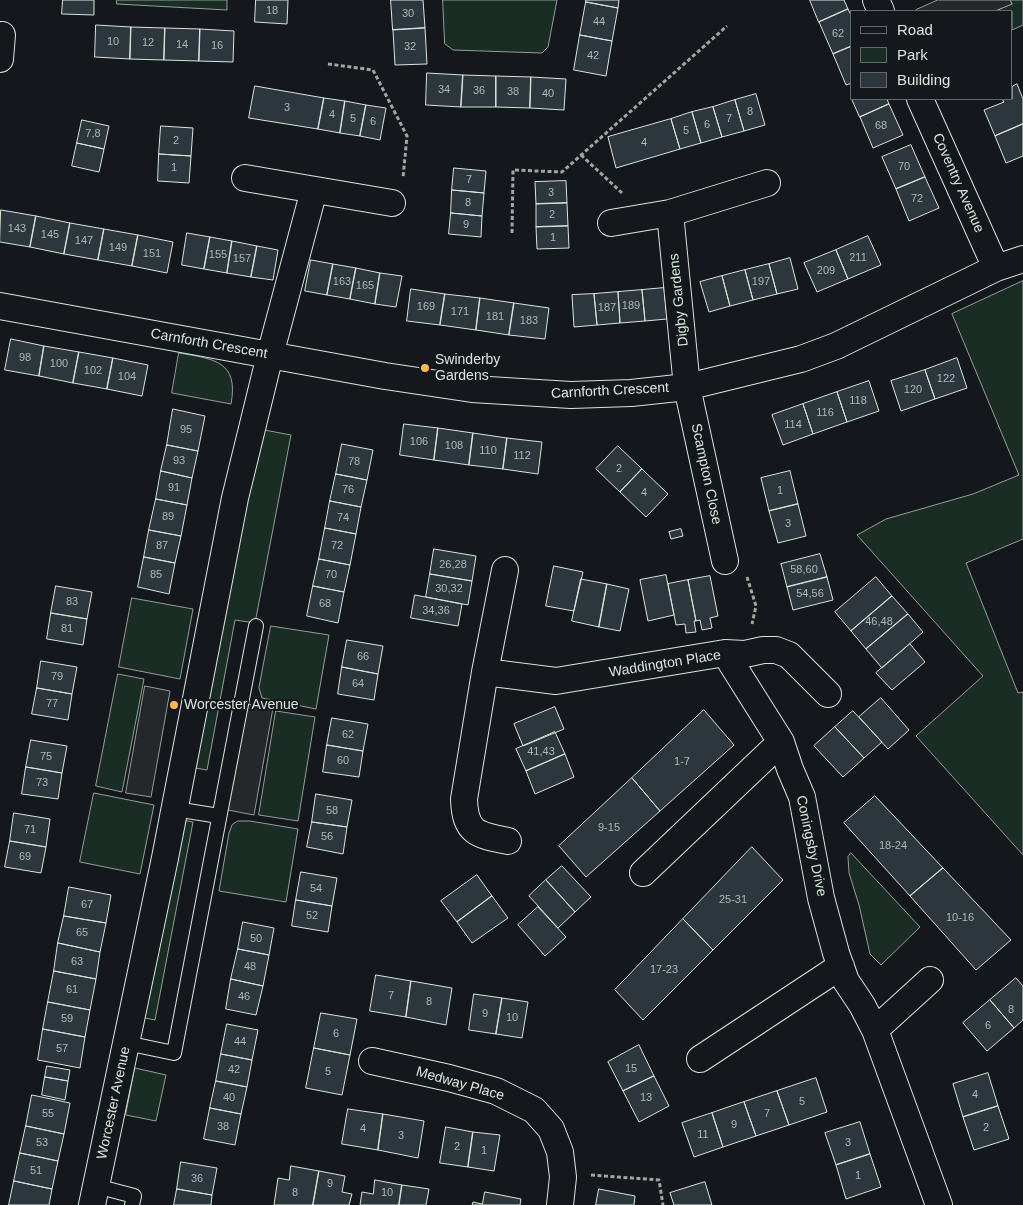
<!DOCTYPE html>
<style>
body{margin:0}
#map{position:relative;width:1023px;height:1205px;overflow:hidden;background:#14181c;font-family:Helvetica,sans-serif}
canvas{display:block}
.legend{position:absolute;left:850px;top:10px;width:162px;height:90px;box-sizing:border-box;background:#14181c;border:1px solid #626a69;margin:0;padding:6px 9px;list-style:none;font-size:15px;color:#d8e6dc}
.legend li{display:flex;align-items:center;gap:10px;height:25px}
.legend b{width:25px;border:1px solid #626a69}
</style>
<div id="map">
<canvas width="1023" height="1205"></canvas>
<ul class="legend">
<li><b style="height:6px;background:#14181c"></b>Road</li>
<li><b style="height:14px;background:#1a2d24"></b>Park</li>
<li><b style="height:14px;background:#2c363c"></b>Building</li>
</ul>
</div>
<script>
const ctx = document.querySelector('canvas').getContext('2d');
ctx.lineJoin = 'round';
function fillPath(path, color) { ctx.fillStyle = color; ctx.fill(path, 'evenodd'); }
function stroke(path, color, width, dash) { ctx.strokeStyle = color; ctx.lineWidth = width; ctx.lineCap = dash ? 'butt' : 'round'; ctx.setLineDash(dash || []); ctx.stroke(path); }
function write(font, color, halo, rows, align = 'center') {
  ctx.font = font + ' Helvetica,sans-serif'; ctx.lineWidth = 4; ctx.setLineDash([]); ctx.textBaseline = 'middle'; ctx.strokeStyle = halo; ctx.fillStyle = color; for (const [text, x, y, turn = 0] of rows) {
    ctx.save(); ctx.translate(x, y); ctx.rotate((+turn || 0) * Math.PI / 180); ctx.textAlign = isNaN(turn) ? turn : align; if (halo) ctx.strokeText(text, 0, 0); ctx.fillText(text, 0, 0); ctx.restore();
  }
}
const green = new Path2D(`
 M117,0H227V10L117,4Z
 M443,0H557L548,47L542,53L453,50L445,44Z
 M1010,0H1023V25L1012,30V11H995L1012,4Z
 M1023,281V539L966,563L1018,693L1023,692V855L916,736L983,676L857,535L886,519L973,494L1019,475L952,314Z
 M179,353C214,359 239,361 231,404L172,393Z
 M259,429L291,435L255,623L235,620L207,770L195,768Z
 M132,598L193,609L180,679L119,667Z
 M271,626L329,635L316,709L262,698L259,688Z
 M118,674L144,679L122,792L96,786Z
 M276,711L315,717L298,821L259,815Z
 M94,793L154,805L140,874L80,862Z
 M183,820L193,822L155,1020L145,1018Z
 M238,821H250L298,829L286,902L219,891L229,833L232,825Z
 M851,853L920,927L881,965L870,954L859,905L849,873L848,857Z
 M135,1068L166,1075L156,1121L126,1115Z`);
const parking = new Path2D(`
 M938,0H1010L1012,4L995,11H916V10Z
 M145,686L170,691L151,797L126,793Z
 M248,704L273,708L254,815L228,810Z`);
const building = new Path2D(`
 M63,0H94V15L62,14Z
 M256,0H288L287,24L255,22Z
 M391,0H423L425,28L393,30Z
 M586,0H619L618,8L586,2Z
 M810,0H844L848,9L819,22Z
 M586,2L618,8L612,41L580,35Z
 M848,9L852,17V46L833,54L819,22Z
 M96,25L131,27L130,59L95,57Z
 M131,27L165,28L164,60L130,59Z
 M165,28L200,29L199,61L164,60Z
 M425,28L427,64L395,65L393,30Z
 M200,29L234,31L233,62L199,61Z
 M580,35L612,41L606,76L574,70Z
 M852,46V83L846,85L833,54Z
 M427,73L463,75L461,107L426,105Z
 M463,75L496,76V107H461Z
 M496,76L531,77L530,108L496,107Z
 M531,77L566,79L564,110L530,108Z
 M1017,84L1023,99V124L995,136L984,110L1004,102L1002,99H1012V87Z
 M255,86L324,98L318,129L249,118Z
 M756,94L765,125L744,131L735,100Z
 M324,98L345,101L340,133L318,129Z
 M852,99H887L889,104L860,117Z
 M735,100L744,131L722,137L713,107Z
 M345,101L366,105L360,136L340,133Z
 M889,104L903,135L873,148L860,117Z
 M366,105L386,108L380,140L360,136Z
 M713,107L722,137L701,143L692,112Z
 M692,112L701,143L680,149L671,119Z
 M671,119L680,149L616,168L608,137Z
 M82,120L109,126L104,149L77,143Z
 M1023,124V156L1006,163L995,136Z
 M161,126L193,128L191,156L159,154Z
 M77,143L104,149L99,172L72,166Z
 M911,145L925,177L896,189L882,157Z
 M159,154L191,156L189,183L158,181Z
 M454,168L486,171L484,193L452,190Z
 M925,177L939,208L909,221L896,189Z
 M566,181L567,203L536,204L535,182Z
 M452,190L484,193L482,216L451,213Z
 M567,203L568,226L536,227V204Z
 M1,210L36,216L30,247L0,242Z
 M451,213L482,216L481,237L449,234Z
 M36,216L70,223L64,254L30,247Z
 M70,223L104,229L98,260L64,254Z
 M568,226L569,248L537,249L536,227Z
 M104,229L138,235L132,266L98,260Z
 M187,233L210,237L204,269L182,265Z
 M138,235L173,242L167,273L132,266Z
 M868,236L881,265L848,279L836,250Z
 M210,237L232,241L227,273L204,269Z
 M232,241L257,246L251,277L227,273Z
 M257,246L278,250L273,280L251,277Z
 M836,250L848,279L817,292L804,263Z
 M790,258L798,289L777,294L769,264Z
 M311,260L333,264L327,295L305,291Z
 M333,264L356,268L350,299L327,295Z
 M769,264L777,294L753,300L745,270Z
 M356,268L380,273L375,304L350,299Z
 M745,270L753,300L730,306L722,276Z
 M380,273L402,276L396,307L375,304Z
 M722,276L730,306L709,312L700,282Z
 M664,288L667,319L645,321L642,290Z
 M411,289L445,294L440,325L407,321Z
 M642,290L645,321L620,323L618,292Z
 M618,292L620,323L597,325L594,294Z
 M445,294L480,298L476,330L440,325Z
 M594,294L597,325L574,327L572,295Z
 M480,298L514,303L509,335L476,330Z
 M514,303L549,308L545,339L509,335Z
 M11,339L44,346L39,376L5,370Z
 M44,346L79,352L73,383L39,376Z
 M79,352L113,358L107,389L73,383Z
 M113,358L148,365L142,396L107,389Z
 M957,358L967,388L935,399L925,370Z
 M925,370L935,399L901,411L891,381Z
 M869,381L879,411L847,422L837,392Z
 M837,392L847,422L813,434L803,404Z
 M803,404L813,434L783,445L772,415Z
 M173,409L205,416L198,451L167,445Z
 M404,424L438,428L434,460L400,455Z
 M438,428L473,433L469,465L434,460Z
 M473,433L507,438L503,469L469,465Z
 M507,438L542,442L538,474L503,469Z
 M342,444L373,450L367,480L336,474Z
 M167,445L198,451L192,478L161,471Z
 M618,446L642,469L620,492L596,469Z
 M642,469L668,494L646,517L620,492Z
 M161,471L192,478L187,505L156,499Z
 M790,471L798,504L769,511L761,478Z
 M336,474L367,480L361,507L330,501Z
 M156,499L187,505L181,536L149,530Z
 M330,501L361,507L356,534L325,528Z
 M798,504L806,536L778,543L769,511Z
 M325,528L356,534L350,565L319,559Z
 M681,529L683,536L671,539L669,532Z
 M149,530L181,536L175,563L144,557Z
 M434,549L476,556L472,581L430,574Z
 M820,554L827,577L787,587L781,564Z
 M144,557L175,563L169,594L138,587Z
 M319,559L350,565L344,592L313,586Z
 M554,566L583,572L574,611L546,606Z
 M430,574L472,581L468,605L426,597Z
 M666,575L674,615L648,621L640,580Z
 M710,576L718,616L710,618L712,628L702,630L700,620L696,621L688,580Z
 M827,577L833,600L793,610L787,587Z
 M876,577L892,596L851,631L835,612Z
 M581,579L607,584L599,627L572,621Z
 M688,580L696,621H694L696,632L686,633L685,624L676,625L668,584Z
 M607,584L629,589L620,631L599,627Z
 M56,586L92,592L87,619L51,613Z
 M313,586L344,592L338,623L307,616Z
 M415,595L462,604L458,626L411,618Z
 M892,596L908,614L866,649L851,631Z
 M51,613L87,619L83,645L47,639Z
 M908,614L923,632L882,668L866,649Z
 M347,640L383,646L378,674L342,667Z
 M910,644L925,662L892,690L876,673Z
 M41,661L77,667L72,694L37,688Z
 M342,667L378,674L374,700L338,694Z
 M37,688L72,694L68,720L32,714Z
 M881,698L909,730L888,749L859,717Z
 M555,707L564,729L523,746L514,724Z
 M704,710L734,745L660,811L632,778Z
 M853,711L882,742L864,758L835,727Z
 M332,718L368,724L363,751L327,745Z
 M835,727L864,758L843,777L814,746Z
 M555,732L565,754L526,771L516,749Z
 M31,740L67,746L62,773L26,767Z
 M327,745L363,751L359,777L323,772Z
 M565,754L574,777L535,794L526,771Z
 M26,767L62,773L58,799L22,794Z
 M632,778L660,811L586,877L559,846Z
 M316,794L352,800L347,827L312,822Z
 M875,796L943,868L910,896L844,823Z
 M14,813L50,819L46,847L10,841Z
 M312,822L347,827L343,854L307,847Z
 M10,841L46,847L41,873L5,867Z
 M752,847L783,880L713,950L683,919Z
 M562,866L591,897L575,912L546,880Z
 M943,868L1011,940L976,970L910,896Z
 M301,872L337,878L332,906L296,900Z
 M477,875L492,896L457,922L441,901Z
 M546,880L575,912L558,928L529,896Z
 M69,887L111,895L106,923L64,916Z
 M492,896L508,918L472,943L457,922Z
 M296,900L332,906L328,932L292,926Z
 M538,907L566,937L545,956L518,925Z
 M64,916L106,923L100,952L58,943Z
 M683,919L713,950L643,1020L615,990Z
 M243,922L274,928L269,955L238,949Z
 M58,943L100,952L96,979L54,971Z
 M238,949L269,955L263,986L231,979Z
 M54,971L96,979L90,1010L48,1002Z
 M376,975L411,981L406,1017L370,1011Z
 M1016,978L1023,986V1020L1014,1028L990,1000Z
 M231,979L263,986L256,1015L226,1009Z
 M411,981L452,988L446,1025L406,1017Z
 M474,994L502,998L496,1034L469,1030Z
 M502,998L528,1002L522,1038L496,1034Z
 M990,1000L1014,1028L987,1051L963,1023Z
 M48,1002L90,1010L85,1037L43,1029Z
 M321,1013L357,1019L350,1055L314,1048Z
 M227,1024L258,1030L252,1060L221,1054Z
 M43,1029L85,1037L80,1068L38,1060Z
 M639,1045L654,1076L623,1091L608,1062Z
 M314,1048L350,1055L342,1095L306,1088Z
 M221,1054L252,1060L247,1087L216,1081Z
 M47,1066L70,1070L68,1081L45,1077Z
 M988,1073L998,1106L963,1117L953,1084Z
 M654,1076L669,1106L639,1122L623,1091Z
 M45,1077L68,1081L65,1100L42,1095Z
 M816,1078L827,1112L789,1125L777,1091Z
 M216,1081L247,1087L241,1114L210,1108Z
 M777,1091L789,1125L756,1136L744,1102Z
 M32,1095L70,1103L64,1134L26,1126Z
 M744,1102L756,1136L723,1147L712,1113Z
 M998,1106L1009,1139L974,1150L963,1117Z
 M210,1108L241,1114L235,1145L204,1139Z
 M348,1109L383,1114L378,1150L342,1144Z
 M712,1113L723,1147L694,1157L682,1123Z
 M383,1114L424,1121L418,1158L378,1150Z
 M860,1122L870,1154L836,1165L825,1133Z
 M26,1126L64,1134L58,1161L20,1153Z
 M446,1127L473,1132L468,1167L440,1163Z
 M473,1132L500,1135L494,1171L468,1167Z
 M20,1153L58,1161L52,1189L14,1181Z
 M870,1154L881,1187L846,1199L836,1165Z
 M181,1162L217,1168L212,1195L177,1189Z
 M291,1166L319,1171L313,1205H274L278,1178L289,1180Z
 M319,1171L345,1176L342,1192L352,1194L349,1205H313Z
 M375,1180L402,1185L399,1205H360L362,1192L373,1194Z
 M14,1181L52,1189L49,1205H9Z
 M705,1182L712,1205H674L670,1193Z
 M402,1185L429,1189L426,1205H399Z
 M177,1189L212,1195L211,1205H174Z
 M599,1189L635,1196L634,1205H596Z
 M485,1192L521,1199L520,1205H472L473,1202L482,1204Z`);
const path = new Path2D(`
 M328,64L373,70L407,136L403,178
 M581,155L622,193
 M512,233L513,170L562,172L727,26
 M747,577L756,606L752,624
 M591,1175L659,1180L663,1205`);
const service = new Path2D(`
 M175,809L219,816
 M126,1043L174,1053L256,626
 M96,1186L134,1196L132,1205`);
const minor = new Path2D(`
 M876,0L881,11
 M0,59L2,35
 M920,99L996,268
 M245,178L392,203
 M611,223L670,213
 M0,306L385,376L472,389L571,395L631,393L687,387L801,359L836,346L996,268L1023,259
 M725,561L687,387L670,213L767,183
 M505,570L485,672L464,799C465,833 477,835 508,841
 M725,653L781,742L790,769L802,797L821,898L836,953L846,981L862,1005L875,1030L939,1205
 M485,672L556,681L725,653L745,654L763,650H776L789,655L828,694
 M643,873L781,742
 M875,1030L930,980
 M700,1059L841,966
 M372,1061L449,1078L496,1091L534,1110L551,1129L560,1152L563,1177L560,1205
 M92,1205L165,858L235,498L270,355L314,190`);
const markers = [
 [425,368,5,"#ffb74d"],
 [174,705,5,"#ffb74d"]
];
const numberNames = [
 ["18",272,11],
 ["30",408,14],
 ["44",599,22],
 ["62",838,34],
 ["10",113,42],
 ["12",148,43],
 ["14",182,45],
 ["16",217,46],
 ["32",410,47],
 ["42",593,56],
 ["34",444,90],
 ["36",479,91],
 ["38",513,92],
 ["40",548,94],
 ["3",287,108],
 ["8",750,112],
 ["4",332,115],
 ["5",353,119],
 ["7",729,119],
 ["6",373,122],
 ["6",707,125],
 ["68",881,126],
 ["5",686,131],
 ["7,8",93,134],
 ["2",176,141],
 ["4",644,143],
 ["70",904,167],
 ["1",174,168],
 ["7",469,180],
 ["3",551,193],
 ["72",917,199],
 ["8",468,203],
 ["2",552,215],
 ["9",466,225],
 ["143",17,229],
 ["145",50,235],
 ["1",553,238],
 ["147",84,241],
 ["149",118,248],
 ["151",152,254],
 ["155",218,255],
 ["211",858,258],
 ["157",242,259],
 ["209",826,271],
 ["163",342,282],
 ["197",761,282],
 ["165",365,286],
 ["189",631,306],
 ["169",426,307],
 ["187",607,308],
 ["171",460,312],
 ["181",495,317],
 ["183",529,321],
 ["98",25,358],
 ["100",59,364],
 ["102",93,371],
 ["104",127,377],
 ["122",946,379],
 ["120",913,390],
 ["118",858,401],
 ["116",825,413],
 ["114",793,425],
 ["95",186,430],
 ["106",419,442],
 ["108",454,446],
 ["110",488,451],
 ["112",522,456],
 ["93",179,461],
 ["78",354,462],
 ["2",619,469],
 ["91",174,488],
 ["76",348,490],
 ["1",780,491],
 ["4",644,493],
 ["89",168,517],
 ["74",343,518],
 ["3",788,524],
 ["87",162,546],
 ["72",337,546],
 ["26,28",453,565],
 ["58,60",804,570],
 ["85",156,575],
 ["70",331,575],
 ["30,32",449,589],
 ["54,56",810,594],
 ["83",72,602],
 ["68",325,604],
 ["34,36",436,611],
 ["46,48",879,622],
 ["81",67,629],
 ["66",363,657],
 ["79",57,677],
 ["64",358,684],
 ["77",52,704],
 ["62",348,735],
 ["41,43",541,752],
 ["75",46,757],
 ["60",343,761],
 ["1-7",682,762],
 ["73",42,783],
 ["58",332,811],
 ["9-15",609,828],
 ["71",30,830],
 ["56",327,837],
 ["18-24",893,846],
 ["69",25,857],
 ["54",316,889],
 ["25-31",733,900],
 ["67",87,905],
 ["52",312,916],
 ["10-16",960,918],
 ["65",82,933],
 ["50",256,939],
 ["63",77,962],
 ["48",250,967],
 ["17-23",664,970],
 ["61",72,990],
 ["7",391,996],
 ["46",244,997],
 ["8",429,1002],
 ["8",1011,1010],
 ["9",485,1014],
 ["10",512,1018],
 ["59",67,1019],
 ["6",988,1026],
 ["6",336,1034],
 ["44",240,1042],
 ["57",62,1049],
 ["15",631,1069],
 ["42",234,1070],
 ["5",328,1072],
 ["4",975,1095],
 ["40",229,1098],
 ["13",646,1098],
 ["5",802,1102],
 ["55",48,1114],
 ["7",767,1114],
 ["9",734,1125],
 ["38",223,1127],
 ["2",986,1128],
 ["4",363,1129],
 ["11",703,1135],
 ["3",401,1136],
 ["53",42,1143],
 ["3",848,1143],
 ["2",457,1147],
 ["1",484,1151],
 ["51",36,1171],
 ["1",858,1176],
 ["36",197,1179],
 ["9",330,1184],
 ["8",295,1193],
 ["10",387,1193]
];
const streetNames = [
 ["Coventry Avenue",958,183,66],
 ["Digby Gardens",679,300,-96],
 ["Carnforth Crescent",209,344,10],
 ["Carnforth Crescent",610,391,-3],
 ["Scampton Close",706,474,78],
 ["Waddington Place",665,664,-9],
 ["Coningsby Drive",811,846,78],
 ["Medway Place",460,1084,16],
 ["Worcester Avenue",114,1103,-78]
];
const poiNames = [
 ["Swinderby",435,360],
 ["Gardens",435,376],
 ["Worcester Avenue",184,705]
];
fillPath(green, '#1a2d24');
stroke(green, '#939e99', 1);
fillPath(parking, '#24282b');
stroke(parking, '#939e99', 1);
fillPath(building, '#2c363c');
stroke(building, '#d8e6dc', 1);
stroke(service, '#d8e6dc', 16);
stroke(minor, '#d8e6dc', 28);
stroke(path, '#9da8a2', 3, [4, 2.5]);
stroke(service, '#14181c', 14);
stroke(minor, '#14181c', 26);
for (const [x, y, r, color] of markers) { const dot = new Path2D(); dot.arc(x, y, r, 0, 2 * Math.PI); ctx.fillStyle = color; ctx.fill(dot); stroke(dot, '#14181c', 2); }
write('11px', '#adbab4', null, numberNames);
write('14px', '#d8e6dc', '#14181c', streetNames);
write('14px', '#d8e6dc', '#14181c', poiNames, 'left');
</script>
